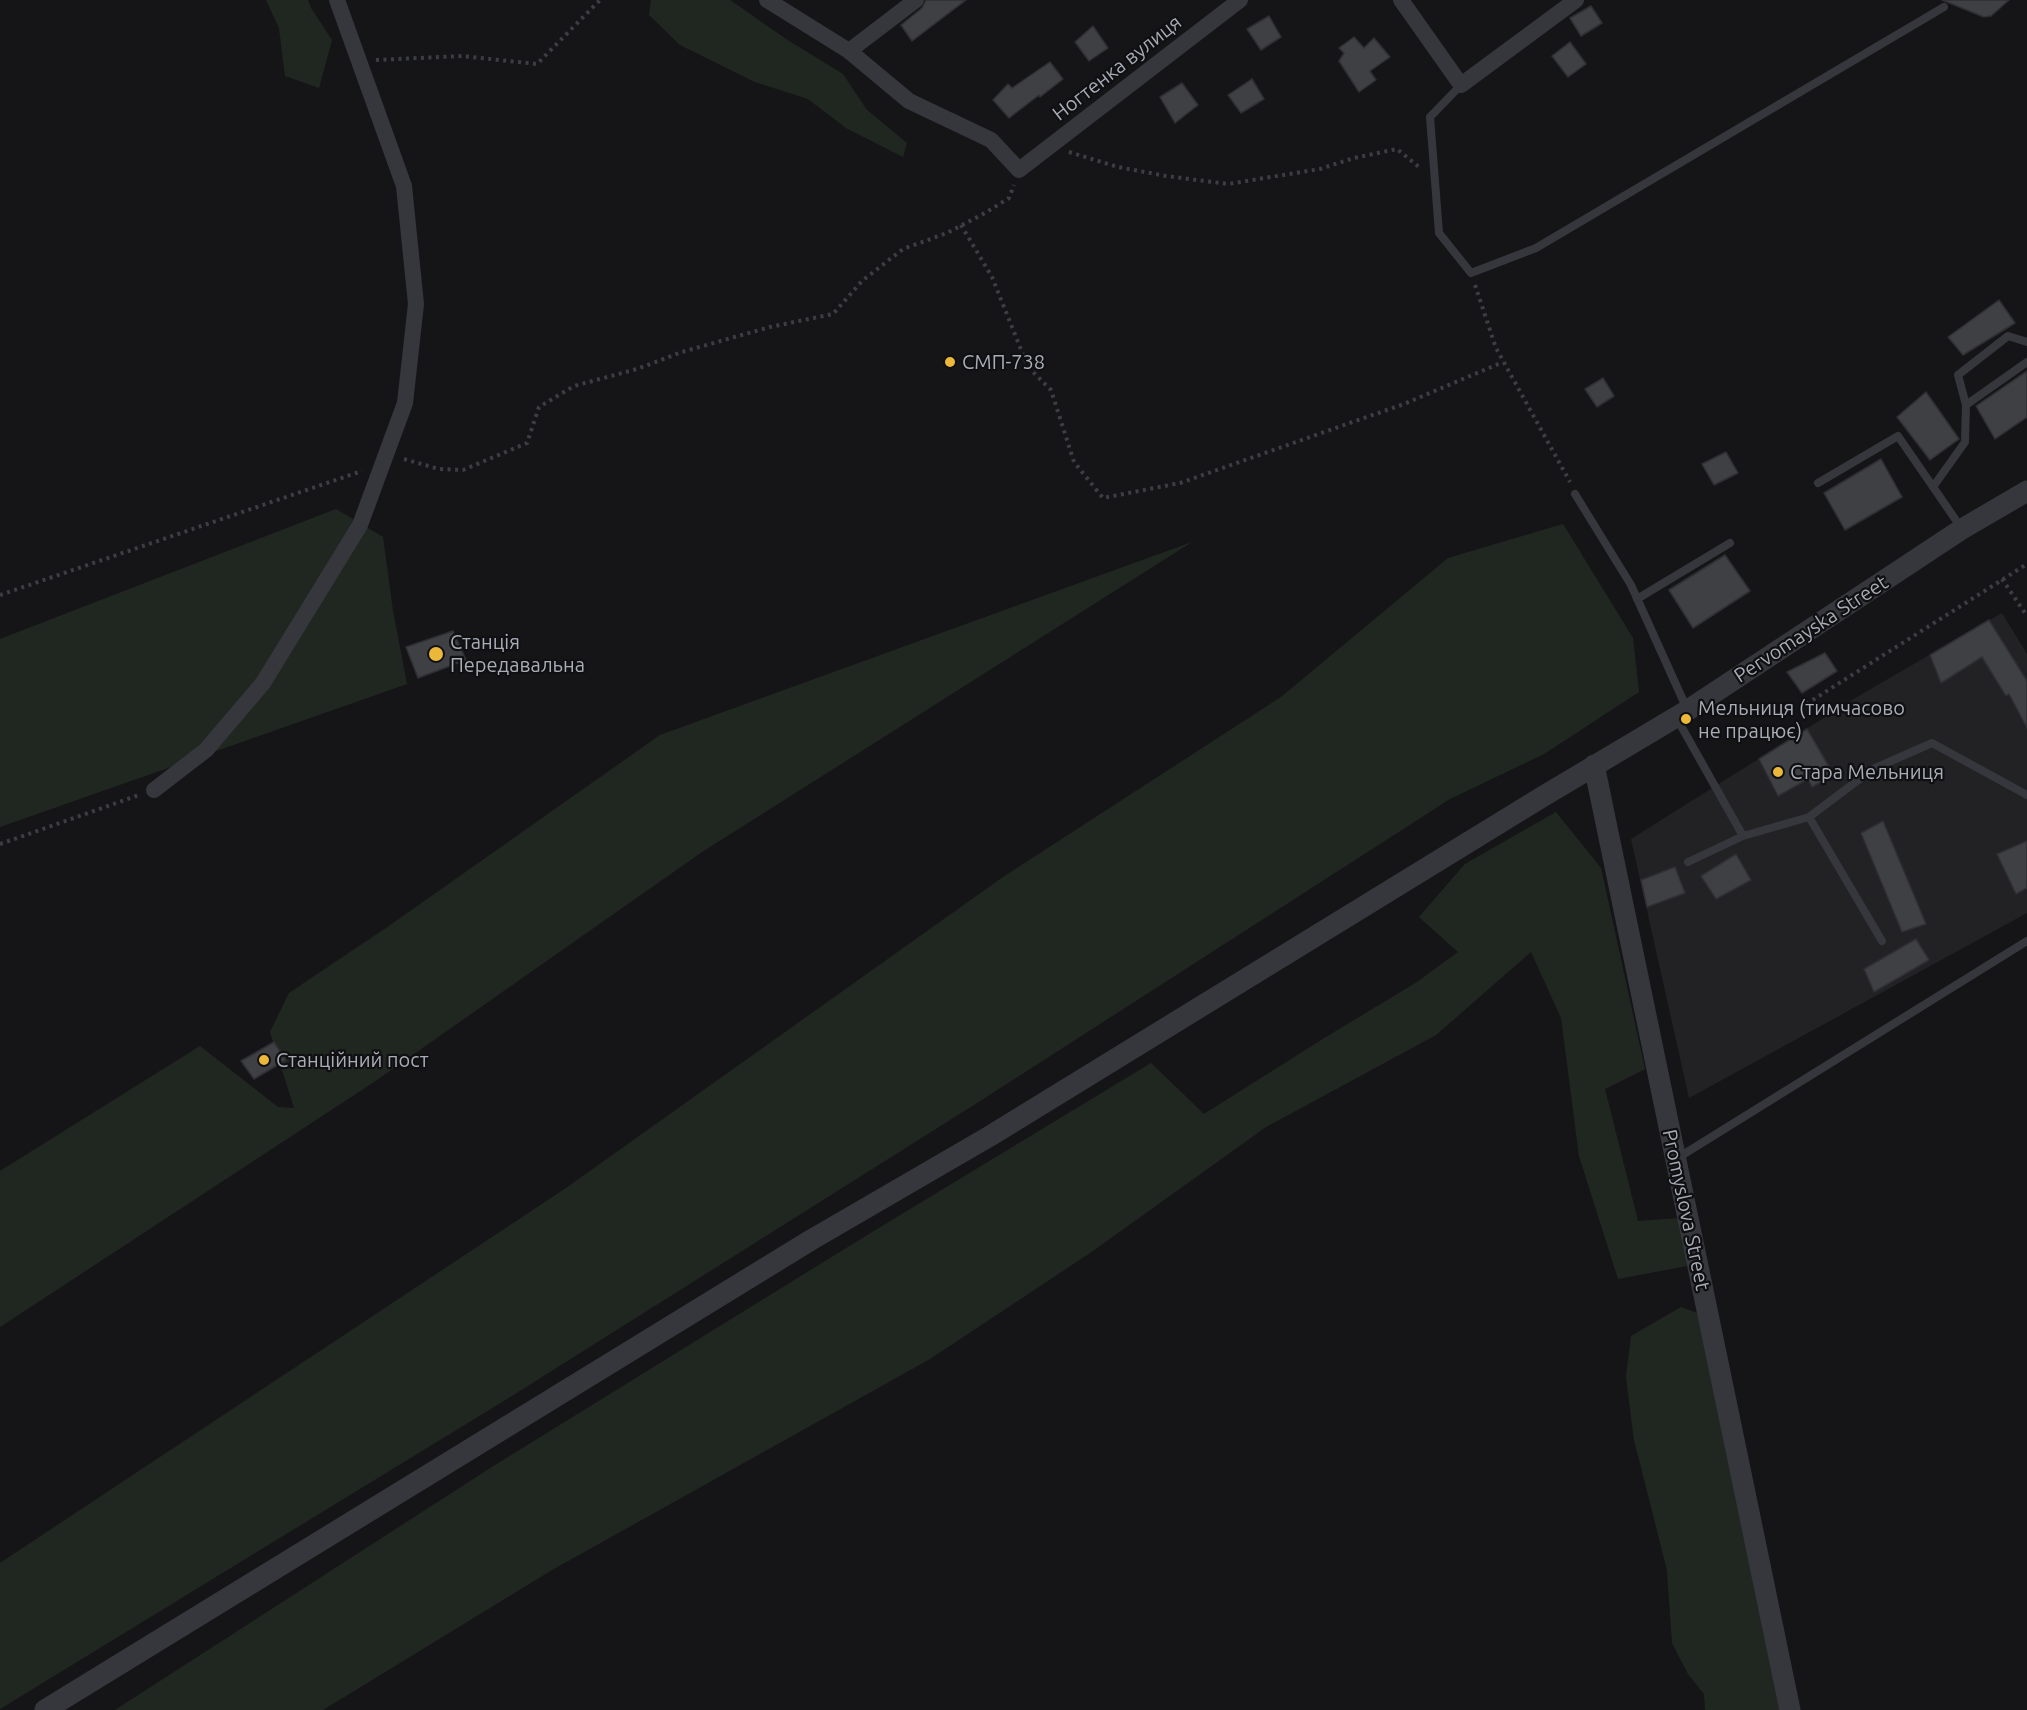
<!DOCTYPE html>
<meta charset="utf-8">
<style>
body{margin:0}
canvas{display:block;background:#151517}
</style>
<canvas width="2027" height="1710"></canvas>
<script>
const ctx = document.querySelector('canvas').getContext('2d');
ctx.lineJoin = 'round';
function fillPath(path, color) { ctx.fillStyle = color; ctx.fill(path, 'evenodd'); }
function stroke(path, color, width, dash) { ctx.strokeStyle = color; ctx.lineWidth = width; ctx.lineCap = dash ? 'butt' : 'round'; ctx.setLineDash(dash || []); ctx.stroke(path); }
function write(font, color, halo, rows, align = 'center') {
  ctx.font = font + ' Ubuntu,sans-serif'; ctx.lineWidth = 4.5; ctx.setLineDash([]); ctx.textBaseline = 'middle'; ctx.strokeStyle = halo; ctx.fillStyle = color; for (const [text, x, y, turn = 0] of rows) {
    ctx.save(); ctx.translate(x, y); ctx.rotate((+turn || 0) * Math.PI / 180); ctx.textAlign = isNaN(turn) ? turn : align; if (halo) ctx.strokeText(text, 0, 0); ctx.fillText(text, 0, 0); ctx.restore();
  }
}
const built = new Path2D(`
 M2002,613L2027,654V913L1689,1098L1631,839L1862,694Z`);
const green = new Path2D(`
 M266,0H308L311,8L332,40L319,88L285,76L279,28Z
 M651,0H730L786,39L843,74L867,110L907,143L903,157L846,128L808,99L755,82L680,45L649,15Z
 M336,509L383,537L393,611L407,684L0,827V639Z
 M1563,524L1633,638L1639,692L1544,754L1450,799L977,1103L507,1399L0,1709V1563L566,1188L1003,877L1281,697L1448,558Z
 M1192,542L702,852L374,1082L0,1327V1171L200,1046L278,1107L294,1108L270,1032L289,993L386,928L660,735Z
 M1556,812L1601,868L1645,1069L1605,1089L1638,1221L1681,1218L1687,1266L1618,1279L1579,1156L1561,1018L1531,952L1436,1035L1266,1127L1090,1253L930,1359L552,1570L323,1710H115L495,1465L864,1237L1151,1063L1204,1114L1326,1037L1417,982L1458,952L1419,917L1465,864Z
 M1681,1307L1700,1314L1783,1710H1705L1704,1694L1688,1674L1672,1643L1667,1570L1634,1440L1626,1377L1631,1336Z`);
const building = new Path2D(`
 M926,0H966L912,41L901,25L922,8Z
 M1942,0H2009L1991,16L1984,17Z
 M1591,6L1602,23L1581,36L1570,18Z
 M1269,16L1281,37L1261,50L1247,29Z
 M1093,26L1108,48L1089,61L1075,42Z
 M1354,37L1364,48L1374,38L1390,57L1370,71L1376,80L1359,92L1339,61L1344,53L1339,48Z
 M1570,42L1586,64L1568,77L1552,56Z
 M1050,62L1063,79L1040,97L1039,95L1009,118L993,100L1008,84L1012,88Z
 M1252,79L1264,99L1241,113L1228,95Z
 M1182,83L1198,105L1175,123L1160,97Z
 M1999,300L2015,323L1963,355L1948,337Z
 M2027,371V417L1995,439L1976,406Z
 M1603,378L1614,396L1597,407L1585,389Z
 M1926,392L1959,439L1930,460L1897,417Z
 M1726,452L1738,473L1714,485L1702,464Z
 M1881,459L1902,497L1845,530L1824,493Z
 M1725,555L1750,591L1693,628L1669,590Z
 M1989,620L2027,681V728L2009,694L2006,696L1982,657L1941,683L1930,655Z
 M453,631L466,660L418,678L406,647Z
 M1825,653L1837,671L1802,693L1787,672Z
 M1807,729L1834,775L1812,787L1808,779L1778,796L1759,759Z
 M1883,821L1926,924L1902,932L1861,833Z
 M2027,841V888L2016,894L1997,854Z
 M1736,854L1751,880L1716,899L1701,876Z
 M1675,867L1685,893L1647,907L1641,880Z
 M1916,939L1929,960L1874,992L1864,969Z
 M274,1042L286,1060L254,1079L241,1061Z`);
const path = new Path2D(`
 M376,60L462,56L537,64L600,0
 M1069,152L1118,167L1166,176L1228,184L1320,169L1354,158L1397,149L1419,167
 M961,225L992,277L1028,367L1051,390L1074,462L1103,498L1180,483L1404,404L1503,362
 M1475,285L1496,348L1570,482
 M404,459L439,469L463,470L527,443L539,407L574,386L637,369L682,352L770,327L833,314L862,281L903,249L947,233L985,213L1009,198L1014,185
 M2002,579L2027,616
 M0,595L362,471
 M1800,708L2027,564
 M0,844L139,795`);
const service = new Path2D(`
 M1461,85L1430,117L1439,233L1471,273L1536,248L1944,7
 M1966,405L2027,362
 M1818,483L1898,436L1962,529
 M1933,487L1965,442L1966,405L1958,375L2008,336L2027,342
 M1575,494L1631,585L1687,709
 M1637,599L1730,543
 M1676,717L1743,836L1809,817L1873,769L1932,743L2027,795
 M1809,817L1882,941
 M1688,862L1743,836
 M1676,1159L2027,941`);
const minor = new Path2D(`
 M767,0L849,51L909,101L991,140L1019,170L1240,0
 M1401,0L1461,85L1576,0
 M849,51L916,0
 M154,790L206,750L263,683L360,525L405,403L416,304L404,186L337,0`);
const tertiary = new Path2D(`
 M1594,765L1790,1710
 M45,1710L811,1240L990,1136L1542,797L1688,710L1962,529L2027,491`);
const markers = [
 [950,362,6,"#ecb839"],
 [436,654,8,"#ecb839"],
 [1686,719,6,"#ecb839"],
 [1778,772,6,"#ecb839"],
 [264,1060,6,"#ecb839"]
];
const streetNames = [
 ["Ногтенка вулиця",1117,68,-38],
 ["Pervomayska Street",1811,629,-33],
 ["Promyslova Street",1686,1210,78]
];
const poiNames = [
 ["СМП-738",962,362],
 ["Станція",450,642],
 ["Передавальна",450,665],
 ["Мельниця (тимчасово",1698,708],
 ["не працює)",1698,731],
 ["Стара Мельниця",1790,772],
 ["Станційний пост",276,1060]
];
fillPath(built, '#222124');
fillPath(green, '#202721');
fillPath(building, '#3f4044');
stroke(building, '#302f33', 1.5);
stroke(path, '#3c3e43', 4, [3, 4.5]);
stroke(service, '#36373c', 8);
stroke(minor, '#36373c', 16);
stroke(tertiary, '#36373c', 21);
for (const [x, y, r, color] of markers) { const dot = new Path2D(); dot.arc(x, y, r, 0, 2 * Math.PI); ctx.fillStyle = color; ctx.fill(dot); stroke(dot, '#101012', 2); }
write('20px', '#a8acb7', '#101012', streetNames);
write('20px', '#a8acb7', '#101012', poiNames, 'left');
</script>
